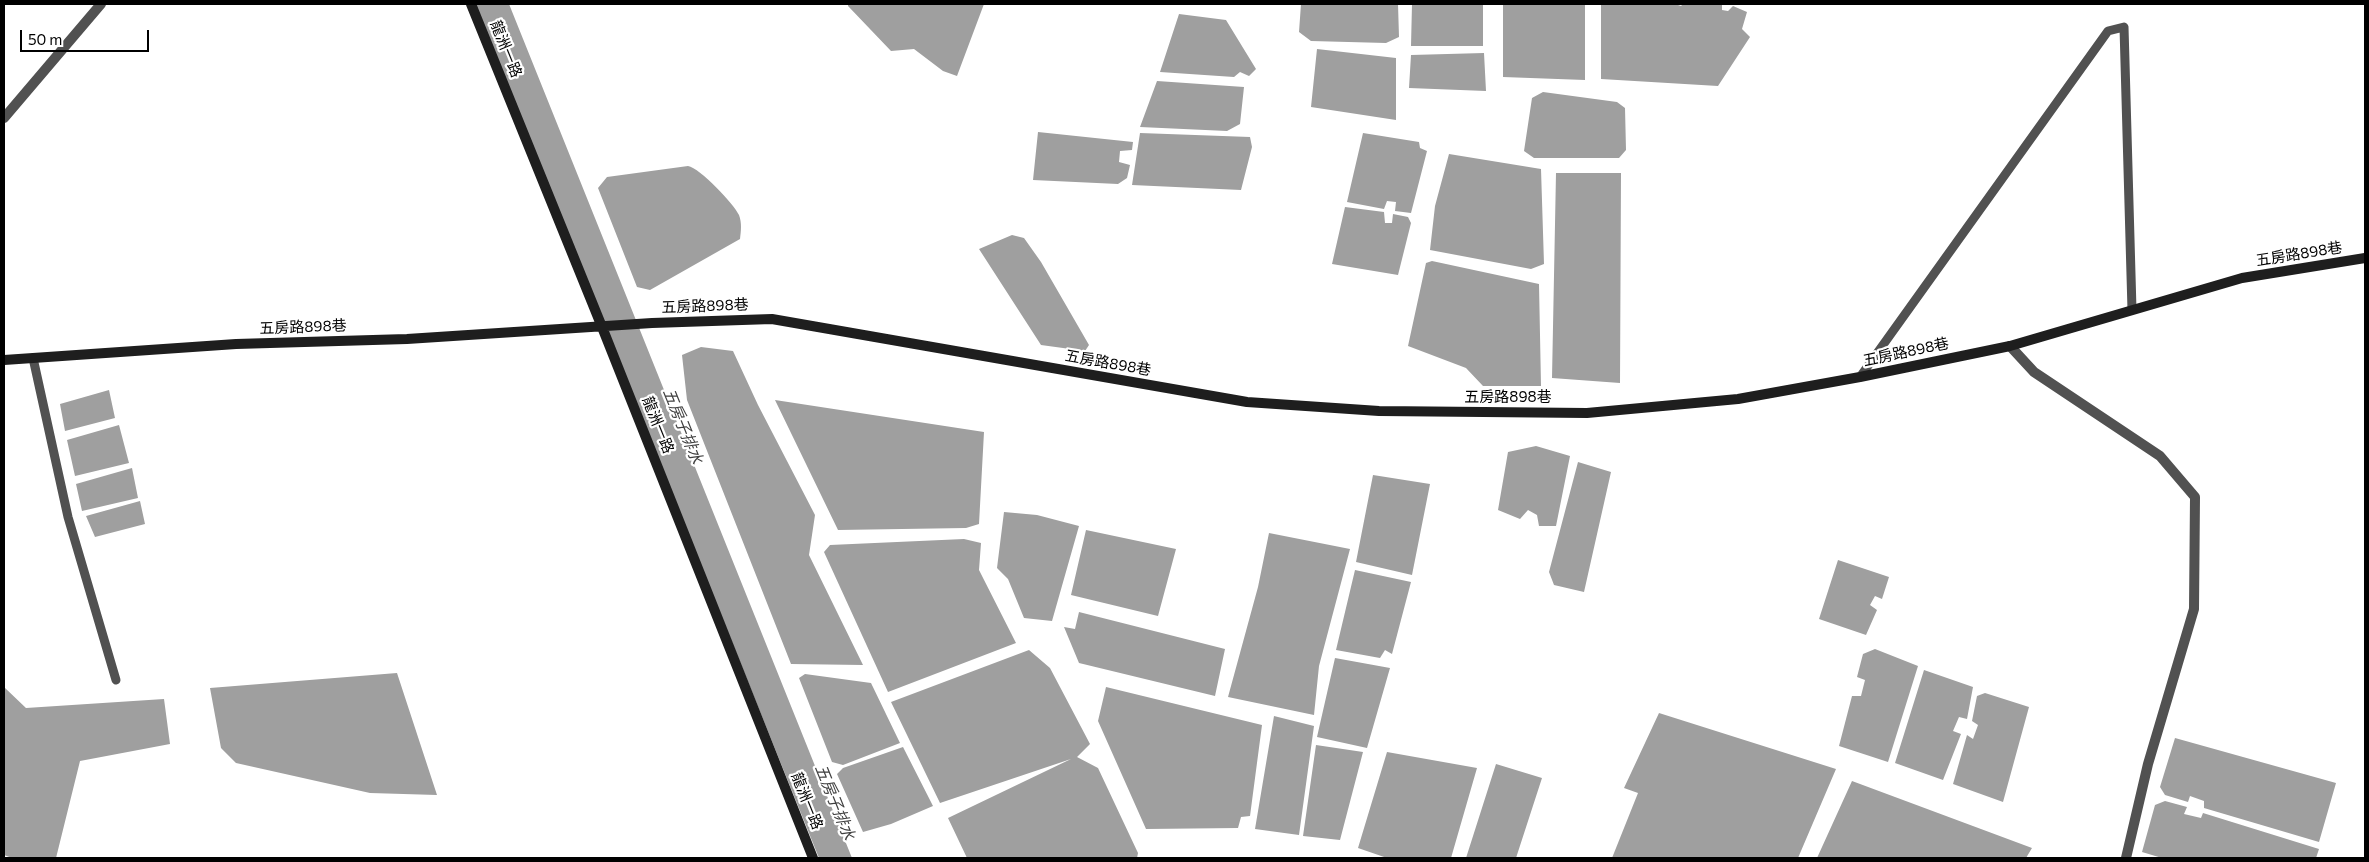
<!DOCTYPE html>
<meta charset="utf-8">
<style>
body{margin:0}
#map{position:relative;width:2369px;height:862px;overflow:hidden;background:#fff;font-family:Commissioner,sans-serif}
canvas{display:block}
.frame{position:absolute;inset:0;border:5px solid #000;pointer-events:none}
.scale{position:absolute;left:20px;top:30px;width:129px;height:22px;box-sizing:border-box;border:2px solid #000;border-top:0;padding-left:6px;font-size:15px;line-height:18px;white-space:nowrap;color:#000;-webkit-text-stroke:4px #fff;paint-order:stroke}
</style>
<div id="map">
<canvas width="2369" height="862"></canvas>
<div class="frame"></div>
<div class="scale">50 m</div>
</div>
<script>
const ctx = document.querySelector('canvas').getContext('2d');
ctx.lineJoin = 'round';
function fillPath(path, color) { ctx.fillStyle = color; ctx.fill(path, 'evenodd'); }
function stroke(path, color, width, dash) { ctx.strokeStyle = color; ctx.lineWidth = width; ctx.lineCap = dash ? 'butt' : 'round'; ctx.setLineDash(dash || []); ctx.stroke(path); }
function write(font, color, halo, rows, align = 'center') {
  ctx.font = font + ' Commissioner,"Noto Sans TC",sans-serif'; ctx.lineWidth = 4.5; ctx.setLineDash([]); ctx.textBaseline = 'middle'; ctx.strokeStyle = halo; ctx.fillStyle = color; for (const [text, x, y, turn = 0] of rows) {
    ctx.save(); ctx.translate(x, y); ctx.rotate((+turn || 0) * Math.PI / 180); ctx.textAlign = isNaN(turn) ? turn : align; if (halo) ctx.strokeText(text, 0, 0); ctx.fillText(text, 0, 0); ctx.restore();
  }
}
const water = new Path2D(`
 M475,4H509L852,858H819Z
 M848,4H984L957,76L943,71L914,49L891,51L848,6Z
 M1301,4H1398L1399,37L1386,43L1311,41L1299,32Z
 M1412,4H1483V46H1411Z
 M1503,4H1585V80L1503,77Z
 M1601,4H1675L1681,6L1683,4H1722V10L1728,11L1733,6L1747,12L1742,29L1750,37L1718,86L1601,79Z
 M1179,14L1226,20L1256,69L1249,76L1240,72L1234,77L1160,72Z
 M1317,49L1396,58V120L1311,107Z
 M1484,53L1486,91L1409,88L1411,55Z
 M1157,81L1244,87L1240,124L1227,131L1140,127Z
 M1543,92L1617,102L1625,108L1626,150L1619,158H1534L1524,151L1532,98Z
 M1038,132L1133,142L1132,150L1120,151L1119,162L1130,165L1127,178L1118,184L1033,180Z
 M1140,133L1250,137L1252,147L1241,190L1132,185Z
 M1363,133L1419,142L1420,148L1427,151L1411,213L1395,211L1396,202L1387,201L1384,209L1347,202Z
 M1449,154L1541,169L1544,264L1531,269L1430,250L1435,206Z
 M688,166C700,168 734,204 739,215C742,223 741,231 740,239L650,290L637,287L598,188L607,177Z
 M1556,173H1621L1620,383L1552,378Z
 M1345,207L1384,212L1385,223H1392L1393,214L1408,217L1411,223L1398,275L1332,264Z
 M1012,235L1024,238L1041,262L1089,345L1085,351L1041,345L979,249Z
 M1432,261L1539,284L1541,386H1483L1466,368L1408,346L1426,263Z
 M701,347L733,351L758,405L815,515L809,555L863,665L791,664L687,400L682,355Z
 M109,390L115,418L65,431L60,404Z
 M775,400L984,432L979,524L966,528L838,530Z
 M119,425L129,463L75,476L67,440Z
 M1536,446L1570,456L1556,526H1539L1537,515L1528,510L1520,519L1498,510L1508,452Z
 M1578,462L1611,472L1584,592L1554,585L1549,572Z
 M132,468L138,498L82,511L76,484Z
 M1373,475L1430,484L1412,575L1356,562Z
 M140,501L145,524L95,537L86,516Z
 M1004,512L1037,515L1079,526L1052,621L1024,618L1008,579L997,568Z
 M1086,530L1176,549L1158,616L1071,595Z
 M1269,533L1350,549L1319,666L1314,715L1228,697L1258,587Z
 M964,539L981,543L979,570L1016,643L888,692L824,552L830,545Z
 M1838,560L1889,577L1882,599L1875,596L1870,605L1877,610L1866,635L1819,619Z
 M1355,570L1411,582L1392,654L1385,650L1380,658L1336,650Z
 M1079,612L1225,649L1215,696L1079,663L1064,627L1075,629Z
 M1875,649L1918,666L1888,762L1839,746L1852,696H1861L1865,680L1857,677L1863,654Z
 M1029,650L1050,668L1090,744L1077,757L1098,768L1138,853L1137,858H967L948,818L1071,759L940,803L891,702Z
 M1335,658L1390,668L1367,748L1317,737Z
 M1924,670L1973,687L1967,719L1959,717L1953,731L1961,734L1943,780L1895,763Z
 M397,673L437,795L370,793L236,763L221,748L210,688Z
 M805,674L871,683L900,743L843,765L832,762L799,678Z
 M4,687L26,708L164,699L170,744L80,761L56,858H12L4,855Z
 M1106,687L1262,725L1250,816L1241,817L1238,828L1146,829L1098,721Z
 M1985,693L2029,707L2003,802L1953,784L1967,735L1973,739L1978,725L1972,721L1977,696Z
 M1659,713L1836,769L1798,858H1612L1638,793L1624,788Z
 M1274,716L1314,726L1299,835L1255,829Z
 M2175,738L2336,783L2319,842L2204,808V801L2190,796L2188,802L2165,795L2160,787Z
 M1316,745L1363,752L1340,840L1303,836Z
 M903,747L933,806L891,824L863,832L837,774L843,768Z
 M1387,752L1477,768L1451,858H1387L1358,848Z
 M1496,764L1542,778L1516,858H1466Z
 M1852,781L2032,848L2026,858H1817Z
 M2165,801L2187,807L2184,814L2201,818L2203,813L2319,849L2316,858H2162L2142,852L2155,805Z`);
const lane = new Path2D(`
 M33,358L68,517L116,680
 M1860,377L2108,31L2124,27L2132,310`);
const street = new Path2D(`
 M4,118L101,4
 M2010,346L2034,372L2160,456L2195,497L2194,609L2148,764L2126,858`);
const secondary = new Path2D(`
 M471,4L602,327L813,858
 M4,360L236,344L407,339L652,323L772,319L1247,402L1379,411L1587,413L1738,399L1860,377L2010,346L2242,278L2365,258`);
const streetNames = [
 ["龍洲一路",506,49,68],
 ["五房路898巷",2299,254,-9],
 ["五房路898巷",705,306,-2],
 ["五房路898巷",303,327,-2],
 ["五房路898巷",1906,352,-12],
 ["五房路898巷",1108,363,10],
 ["五房路898巷",1508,397],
 ["龍洲一路",658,425,68],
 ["龍洲一路",807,801,68]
];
const waterNames = [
 ["五房子排水",683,426,68],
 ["五房子排水",835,802,68]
];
fillPath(water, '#9f9f9f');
stroke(lane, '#515151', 9);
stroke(street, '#515151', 10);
stroke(secondary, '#1e1e1e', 10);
write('15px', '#000', '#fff', streetNames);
write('italic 16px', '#404040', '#fff', waterNames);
</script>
